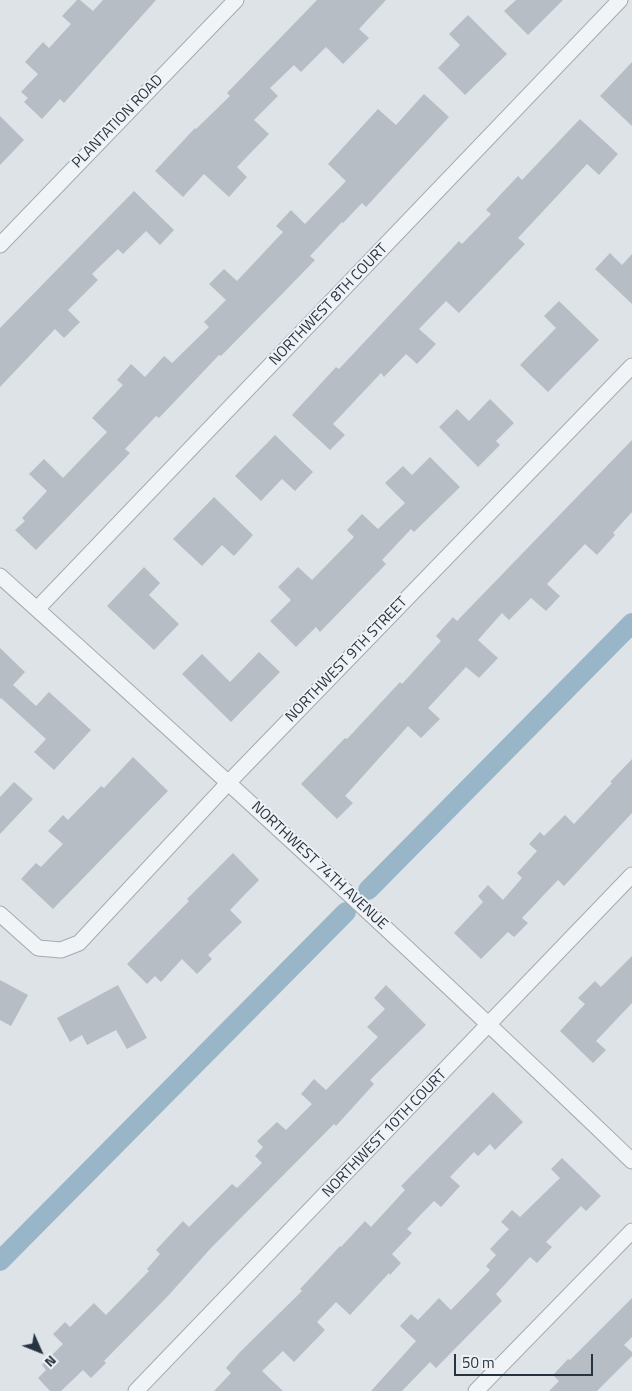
<!DOCTYPE html>
<style>
body{margin:0}
#map{position:relative;width:632px;height:1391px;overflow:hidden;background:#dee3e8;font-family:"Titillium Web",sans-serif}
canvas{display:block}
.north{position:absolute;left:15px;top:1326px;width:50px;height:50px;-webkit-text-stroke:4px #eef2f6;paint-order:stroke;rotate:134deg;font-size:14px;font-weight:700;line-height:20px;text-align:center;color:#27333f}
.north::after{content:'';display:block;margin:auto;width:18px;height:22px;background:#27333f;clip-path:polygon(50% 0,100% 100%,50% 72%,0 100%)}
.scale{position:absolute;left:454px;top:1354px;width:139px;height:22px;box-sizing:border-box;border:2px solid #27333f;border-top:0;padding-left:6px;font-size:15px;line-height:18px;white-space:nowrap;color:#27333f;-webkit-text-stroke:4px #eef2f6;paint-order:stroke}
</style>
<div id="map">
<canvas width="632" height="1391"></canvas>
<div class="north">N</div>
<div class="scale">50 m</div>
</div>
<script>
const ctx = document.querySelector('canvas').getContext('2d');
ctx.lineJoin = 'round';
function stroke(path, color, width, dash) { ctx.strokeStyle = color; ctx.lineWidth = width; ctx.lineCap = dash ? 'butt' : 'round'; ctx.setLineDash(dash || []); ctx.stroke(path); }
function fillPath(path, color) { ctx.fillStyle = color; ctx.fill(path, 'evenodd'); }
function write(font, color, halo, rows, align = 'center') {
  ctx.font = font + ' "Titillium Web",sans-serif'; ctx.lineWidth = 4; ctx.setLineDash([]); ctx.textBaseline = 'middle'; ctx.strokeStyle = halo; ctx.fillStyle = color; for (const [text, x, y, turn = 0] of rows) {
    ctx.save(); ctx.translate(x, y); ctx.rotate((+turn || 0) * Math.PI / 180); ctx.textAlign = isNaN(turn) ? turn : align; if (halo) ctx.strokeText(text, 0, 0); ctx.fillText(text, 0, 0); ctx.restore();
  }
}
const canal = new Path2D(`
 M368,890L632,623
 M0,1261L346,912`);
const building = new Path2D(`
 M77,0H80L93,11L103,0H156L64,103L60,99L42,119L24,102L28,98L21,92L38,74L25,62L43,42L49,48L71,24L62,16Z
 M317,0H386L359,29L369,38L343,64L326,47L301,72L294,65L270,88L278,96L254,120L269,134L237,167L247,177L229,197L204,174L183,197L155,171L195,128L196,129L230,96L227,93Z
 M516,0H563L528,35L504,11Z
 M468,15L507,54L465,95L438,68L460,45L449,34Z
 M632,62V126L600,96Z
 M424,94L449,117L366,207L362,203L343,223L342,222L310,256L315,260L283,293L221,356L219,355L159,418L156,416L125,449L130,453L36,550L15,530L25,521L22,518L47,491L29,474L44,459L63,478L107,432L92,418L123,385L117,380L131,364L145,377L164,356L172,363L209,327L204,322L226,300L209,284L224,269L237,281L283,232L276,226L291,210L305,224L346,181L328,164L378,109L396,125Z
 M0,116L24,140L0,165Z
 M580,119L618,154L599,175L587,164L518,238L525,244L459,313L446,301L419,329L436,344L417,364L406,354L384,377L381,373L333,424L345,435L330,450L292,415L336,367L339,369L459,241L462,244L491,214L486,210L518,176L522,180Z
 M134,191L174,230L160,245L146,231L123,254L118,249L92,274L98,280L68,310L80,322L64,338L55,329L0,387V328Z
 M610,253L622,265L632,254V304L595,269Z
 M559,301L599,340L548,392L520,365L556,328L544,316Z
 M490,399L514,423L496,441L500,445L478,467L439,427L457,409L469,421Z
 M275,435L313,472L295,491L282,479L261,501L235,476Z
 M632,440V512L613,533L615,535L597,555L585,544L547,584L560,596L546,611L531,598L509,620L502,613L478,640L498,658L479,678L466,667L428,708L440,719L421,738L408,726L345,796L353,803L337,819L301,784L345,738L347,739L400,682L402,684L441,641L436,636L453,617L457,621Z
 M430,457L460,487L414,532L411,529L382,560L386,564L320,632L316,627L296,647L270,621L291,600L278,587L298,567L312,580L354,537L347,530L362,514L378,529L405,503L385,483L403,466L412,475Z
 M214,497L253,535L234,556L222,545L202,566L173,539Z
 M144,567L160,583L149,595L179,624L154,650L107,606Z
 M0,648L25,672L13,685L36,706L49,692L91,730L54,770L34,752L46,739L1,698L0,699Z
 M259,652L280,672L231,722L182,674L202,654L230,682Z
 M133,757L168,791L53,909L21,879L36,863L41,867L63,844L48,831L63,815L68,820L101,786L104,788Z
 M632,759V813L564,886L558,880L522,918L528,923L514,937L508,932L481,959L454,933L483,902L478,896L488,885L503,900L522,878L517,873L537,851L529,844L540,832L544,836L565,815L574,824L612,783L610,782Z
 M14,782L33,799L0,834V797Z
 M233,853L259,880L230,910L242,922L208,955L212,959L197,974L182,959L161,982L155,976L147,984L127,964L189,901L187,899Z
 M632,956V1003L596,1041L606,1050L593,1063L560,1031L585,1004L578,998L595,981L601,987Z
 M0,980L28,995L11,1026L0,1020Z
 M118,985L147,1038L127,1049L116,1030L87,1045L82,1035L70,1042L57,1018Z
 M386,985L426,1025L370,1080L374,1084L336,1126L334,1124L211,1248L167,1297L104,1361L106,1363L91,1378L83,1370L61,1391H50L38,1378L46,1370L42,1365L63,1344L53,1334L65,1322L70,1327L94,1303L106,1315L149,1271L147,1269L160,1254L156,1250L183,1221L189,1227L232,1184L237,1188L262,1163L255,1156L263,1147L257,1141L277,1122L286,1130L312,1104L301,1094L314,1079L326,1090L378,1037L367,1027L385,1009L374,998Z
 M493,1092L523,1122L495,1150L490,1144L478,1156L474,1152L450,1177L460,1186L441,1207L434,1201L407,1229L412,1233L392,1254L401,1263L390,1275L389,1273L350,1315L336,1302L317,1322L325,1330L294,1362L283,1351L262,1371L283,1391H214L231,1373L226,1368L240,1352L302,1291L300,1289L340,1246L341,1247L365,1221L371,1227L405,1190L401,1186Z
 M562,1158L601,1196L586,1211L581,1206L546,1242L552,1247L537,1263L530,1257L496,1294L502,1301L436,1368L430,1362L402,1391H371L416,1341L400,1326L411,1314L418,1320L439,1298L451,1310L490,1270L486,1266L496,1255L490,1249L509,1229L501,1222L512,1210L520,1217L560,1178L551,1169Z
 M632,1298V1337L624,1345L632,1352V1356L597,1391H549L559,1381L553,1375L568,1359L570,1360Z`);
const minor = new Path2D(`
 M0,245L236,0
 M0,576C214,768 425,962 632,1161
 M37,609L620,0
 M0,914L38,948L61,950L79,943L229,782L632,366
 M136,1391L632,875
 M476,1391L632,1231`);
const streetNames = [
 ["PLANTATION ROAD",118,122,-46],
 ["NORTHWEST 8TH COURT",329,305,-46],
 ["NORTHWEST 9TH STREET",347,660,-46],
 ["NORTHWEST 74TH AVENUE",319,866,43],
 ["NORTHWEST 10TH COURT",385,1134,-46]
];
stroke(canal, '#99b6c9', 20);
fillPath(building, '#b6bdc5');
stroke(minor, '#a3abb2', 17);
stroke(minor, '#f1f4f6', 15);
write('15px', '#27333f', '#eef2f6', streetNames);
</script>
